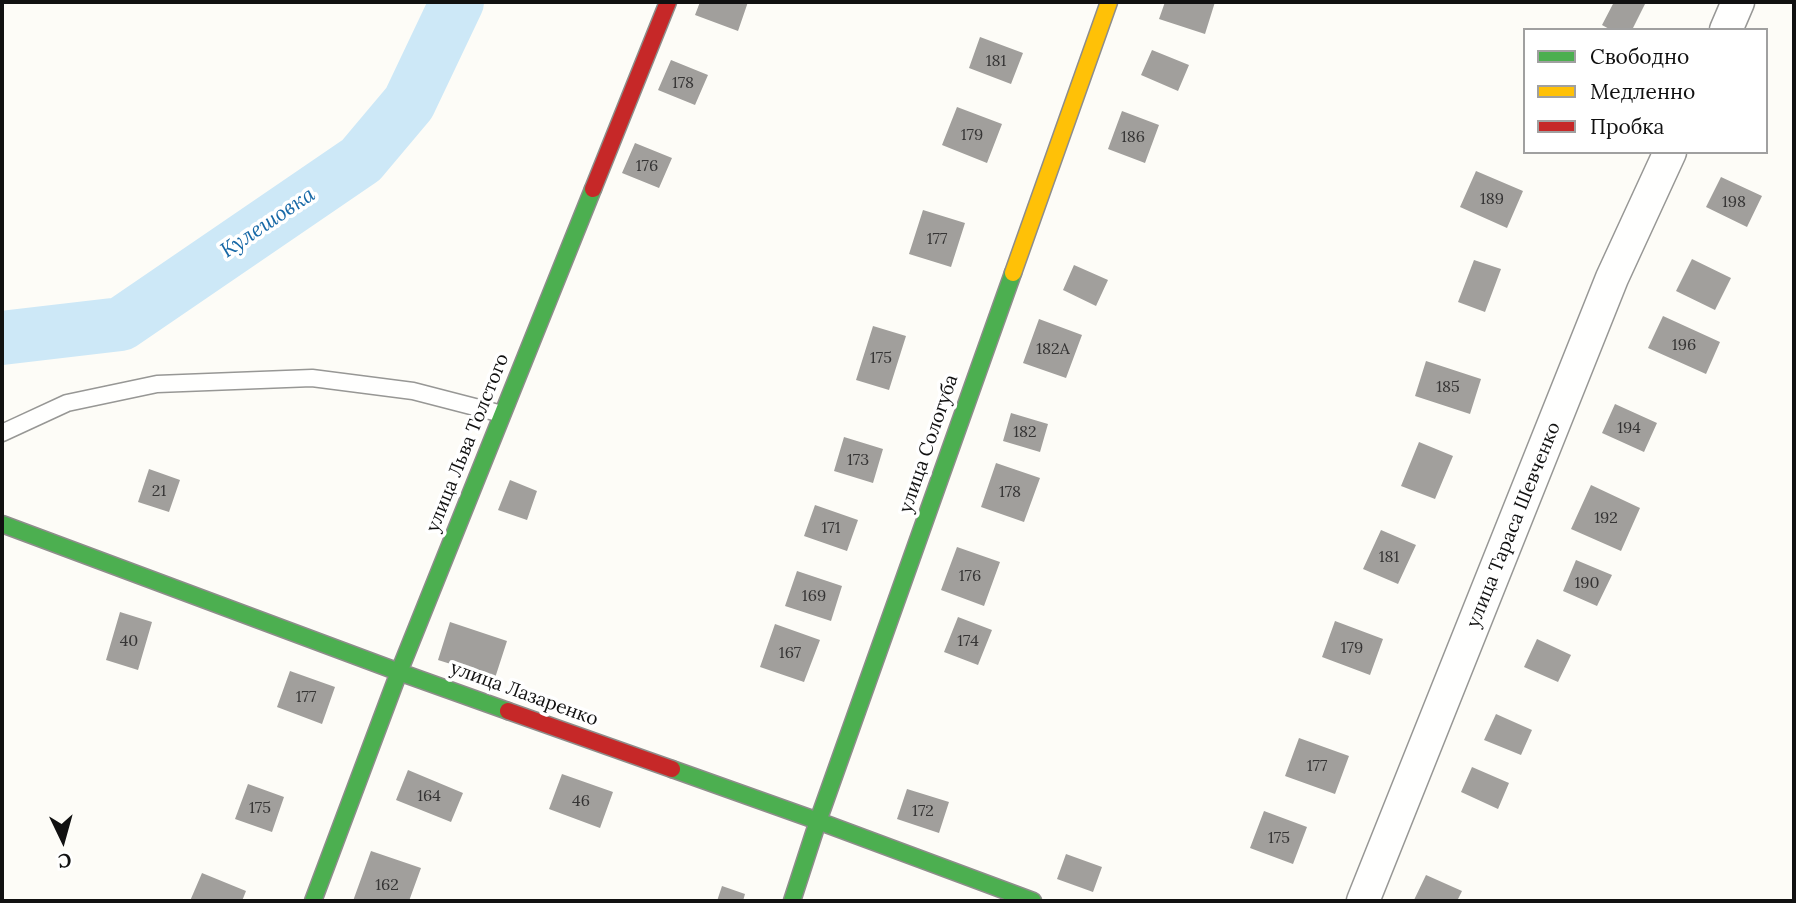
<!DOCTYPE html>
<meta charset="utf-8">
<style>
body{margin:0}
#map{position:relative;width:1796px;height:903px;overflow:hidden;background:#fdfcf7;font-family:Lora,serif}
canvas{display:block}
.frame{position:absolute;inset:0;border:4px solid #111;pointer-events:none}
.legend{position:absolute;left:1523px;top:28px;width:245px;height:126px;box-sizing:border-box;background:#fff;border:2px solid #a0a0a0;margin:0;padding:9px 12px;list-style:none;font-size:21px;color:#111}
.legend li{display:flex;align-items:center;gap:14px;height:35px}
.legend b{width:35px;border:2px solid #a0a0a0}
.north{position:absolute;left:28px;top:805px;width:70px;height:70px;-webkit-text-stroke:5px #fff;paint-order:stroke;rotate:175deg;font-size:19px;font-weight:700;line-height:28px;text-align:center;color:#111}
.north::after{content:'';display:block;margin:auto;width:24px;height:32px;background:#111;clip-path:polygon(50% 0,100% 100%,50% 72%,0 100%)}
</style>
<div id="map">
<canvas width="1796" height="903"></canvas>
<div class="frame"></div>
<ul class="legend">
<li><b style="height:9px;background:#4caf50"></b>Свободно</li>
<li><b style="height:9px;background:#ffc107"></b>Медленно</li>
<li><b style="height:9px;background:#c62828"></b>Пробка</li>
</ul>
<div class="north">С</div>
</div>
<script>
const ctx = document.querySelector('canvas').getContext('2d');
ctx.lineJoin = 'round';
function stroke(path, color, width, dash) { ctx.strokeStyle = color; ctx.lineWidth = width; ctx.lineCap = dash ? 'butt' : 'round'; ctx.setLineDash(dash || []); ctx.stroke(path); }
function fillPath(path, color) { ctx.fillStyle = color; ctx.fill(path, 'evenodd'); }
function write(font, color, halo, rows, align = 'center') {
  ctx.font = font + ' Lora,serif'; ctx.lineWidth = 7; ctx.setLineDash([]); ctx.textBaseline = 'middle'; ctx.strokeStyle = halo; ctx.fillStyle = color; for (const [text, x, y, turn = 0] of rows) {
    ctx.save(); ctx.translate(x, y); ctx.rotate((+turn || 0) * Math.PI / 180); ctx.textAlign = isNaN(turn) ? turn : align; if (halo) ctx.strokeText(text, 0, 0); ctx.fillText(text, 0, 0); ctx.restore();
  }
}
const river = new Path2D(`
 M2,338L121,324L361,160L409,103L457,2`);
const building = new Path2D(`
 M700,2H748L738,31L695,15Z
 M1165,2H1215L1205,34L1159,19Z
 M1614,2H1646L1632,30H1611L1602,25Z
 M980,37L1023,53L1011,84L969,68Z
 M1152,50L1189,65L1178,91L1141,75Z
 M671,60L708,75L695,105L658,90Z
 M957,107L1002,124L987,163L942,145Z
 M1122,111L1159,125L1145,163L1108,149Z
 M635,143L672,158L659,188L622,173Z
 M1476,171L1523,191L1507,228L1460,207Z
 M1721,177L1762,196L1747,227L1706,207Z
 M923,210L965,223L951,267L909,254Z
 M1692,259L1731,278L1715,310L1676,291Z
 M1474,260L1501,269L1485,312L1458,302Z
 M1074,265L1108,280L1096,306L1063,290Z
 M1663,316L1720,342L1706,374L1648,348Z
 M1039,319L1082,335L1066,378L1023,363Z
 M873,326L906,336L889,390L856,380Z
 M1426,361L1481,379L1470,414L1415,396Z
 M1615,404L1657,423L1644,452L1602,433Z
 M1011,413L1048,424L1040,452L1003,441Z
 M844,437L883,449L873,483L834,471Z
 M1419,442L1453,456L1435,499L1401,486Z
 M996,463L1040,478L1024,522L981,507Z
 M149,469L180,480L169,512L138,502Z
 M510,480L537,491L527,520L498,510Z
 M1591,485L1640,508L1621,551L1571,529Z
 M815,505L858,520L847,551L804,536Z
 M1381,530L1416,545L1398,584L1363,569Z
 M957,547L1000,562L984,606L941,590Z
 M1576,560L1612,575L1597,606L1563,591Z
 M797,571L842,586L831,621L785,606Z
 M120,612L152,622L138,670L106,660Z
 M958,617L992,630L978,665L944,652Z
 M1335,621L1383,639L1370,675L1322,657Z
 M450,622L507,641L495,678L438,660Z
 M775,624L820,640L804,682L760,667Z
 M1537,639L1571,655L1558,682L1524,667Z
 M290,671L335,687L322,724L277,707Z
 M1496,714L1532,730L1521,755L1484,740Z
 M1299,738L1349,756L1335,794L1285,776Z
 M1472,767L1509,783L1498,809L1461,792Z
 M408,770L463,793L451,822L396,800Z
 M562,774L613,792L600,828L549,809Z
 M248,784L284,797L272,832L235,819Z
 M907,789L949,802L939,833L897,819Z
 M1264,811L1307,827L1293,864L1250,848Z
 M371,851L421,868L409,901H353Z
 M1066,854L1102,867L1093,892L1057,879Z
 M202,873L246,891L242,901H190Z
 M1426,875L1462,891L1457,901L1414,900Z
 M722,886L745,894L743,901H717Z`);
const lane = new Path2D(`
 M2,433L67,403L157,384L312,378L413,391L502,414`);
const street = new Path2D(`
 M1726,30L1738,2
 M1363,901L1612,278L1670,152`);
const fast = new Path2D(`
 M2,524L399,672L508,711
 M672,769L818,821L1033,901
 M313,901L399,672L593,189
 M792,901L818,821L1013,273`);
const slow = new Path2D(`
 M1013,273L1109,2`);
const jam = new Path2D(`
 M593,189L668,2
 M508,711L672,769`);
const numberNames = [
 ["181",996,61],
 ["178",683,83],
 ["179",972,135],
 ["186",1133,137],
 ["176",647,166],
 ["189",1492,199],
 ["198",1734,202],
 ["177",937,239],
 ["196",1684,345],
 ["182А",1053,349],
 ["175",881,358],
 ["185",1448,387],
 ["194",1629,428],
 ["182",1025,432],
 ["173",858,460],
 ["21",159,491],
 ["178",1010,492],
 ["192",1606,518],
 ["171",831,528],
 ["181",1389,557],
 ["176",970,576],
 ["190",1587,583],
 ["169",814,596],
 ["40",129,641],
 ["174",968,641],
 ["179",1352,648],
 ["167",790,653],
 ["177",306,697],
 ["177",1317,766],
 ["164",429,796],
 ["46",581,801],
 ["175",260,808],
 ["172",923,811],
 ["175",1279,838],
 ["162",387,885]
];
const streetNames = [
 ["улица Льва Толстого",468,443,-68],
 ["улица Сологуба",929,444,-71],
 ["улица Тараса Шевченко",1514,525,-68],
 ["улица Лазаренко",524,694,20]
];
const waterNames = [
 ["Кулешовка",268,223,-34]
];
stroke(river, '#cde8f7', 54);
fillPath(building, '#a19f9c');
stroke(lane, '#979795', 19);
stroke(street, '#979795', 35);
stroke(fast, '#8e8d8b', 19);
stroke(slow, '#8e8d8b', 19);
stroke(jam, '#8e8d8b', 19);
stroke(lane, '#fffffe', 16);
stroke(street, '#fffffe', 32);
stroke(fast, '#4caf50', 16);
stroke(slow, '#ffc107', 16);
stroke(jam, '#c62828', 16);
write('16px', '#353434', null, numberNames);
write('19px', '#111', '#fff', streetNames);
write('italic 21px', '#1768a6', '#fff', waterNames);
</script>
